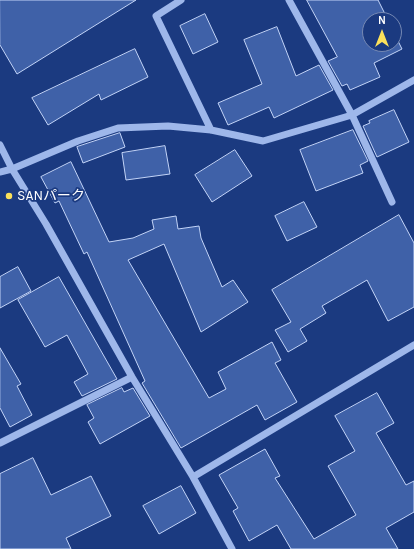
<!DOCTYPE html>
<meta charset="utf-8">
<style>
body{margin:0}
#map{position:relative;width:414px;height:549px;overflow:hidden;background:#1b3a80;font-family:Karla,sans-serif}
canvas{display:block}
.north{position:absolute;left:362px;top:12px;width:40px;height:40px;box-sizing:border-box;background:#1b3a80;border:1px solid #7689b3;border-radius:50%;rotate:0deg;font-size:11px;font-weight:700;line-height:16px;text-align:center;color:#fff}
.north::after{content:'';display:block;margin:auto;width:14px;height:18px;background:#fbe15b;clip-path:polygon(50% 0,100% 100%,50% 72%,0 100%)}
</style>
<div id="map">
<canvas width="414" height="549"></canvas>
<div class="north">N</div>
</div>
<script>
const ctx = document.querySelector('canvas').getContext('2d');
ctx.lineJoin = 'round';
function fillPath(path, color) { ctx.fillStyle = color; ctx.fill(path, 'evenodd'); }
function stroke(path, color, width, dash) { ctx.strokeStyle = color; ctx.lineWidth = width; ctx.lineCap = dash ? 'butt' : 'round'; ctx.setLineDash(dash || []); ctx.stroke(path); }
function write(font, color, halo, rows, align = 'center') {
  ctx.font = font + ' Karla,"Noto Sans JP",sans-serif'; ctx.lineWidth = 3.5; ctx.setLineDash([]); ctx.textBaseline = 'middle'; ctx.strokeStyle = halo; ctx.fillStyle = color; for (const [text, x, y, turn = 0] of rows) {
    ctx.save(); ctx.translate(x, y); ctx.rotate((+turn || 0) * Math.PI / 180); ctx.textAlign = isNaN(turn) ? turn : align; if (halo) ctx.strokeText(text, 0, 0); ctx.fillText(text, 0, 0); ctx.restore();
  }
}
const building = new Path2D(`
 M0,0H136L17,74L0,45Z
 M307,0H378L388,20H370V44H394V33L402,49L374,63L380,77L350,90L347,84L342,86L328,61L337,57Z
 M205,14L218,42L193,54L180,26Z
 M277,27L296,76L319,65L333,90L274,118L269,107L228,125L218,103L262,84L244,40Z
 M135,49L148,77L101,100L99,94L48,125L32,98Z
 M394,110L409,142L377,157L363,126L370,123L369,121Z
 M353,130L368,161L360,165L363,173L316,191L300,150Z
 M120,133L125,147L83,163L77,147Z
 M165,146L170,174L126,180L122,153Z
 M235,150L252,176L212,202L195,175Z
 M71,162L109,242L133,238L154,229L152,220L176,216L178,229L199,226L201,238L222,287L233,280L248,302L201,332L164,244L128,260L209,398L226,389L218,372L272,342L281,360L275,363L297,402L265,420L257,405L181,448L142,383L145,381L87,252L84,254L59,201L55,203L41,177Z
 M304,202L317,227L287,241L275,216Z
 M399,215L414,243V307L388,321L367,280L322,306L326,313L300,329L307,341L288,352L275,330L291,322L272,290Z
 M18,267L31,291L0,308V277Z
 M59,277L117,379L82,396L74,382L88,374L67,335L45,347L18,300Z
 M0,348L21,384L17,386L32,415L10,427L0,408Z
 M122,388L124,392L133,388L150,416L100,444L88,422L94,418L87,405Z
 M377,393L394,423L376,433L406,485L414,481V512L386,528L398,549H291L277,525L249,541L233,511L238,508L219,475L265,449L280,476L275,478L314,539L356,515L328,466L355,451L335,416Z
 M33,458L51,495L91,476L111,516L66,538L71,549H0V474Z
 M181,486L196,513L159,534L143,506Z`);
const minor = new Path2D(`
 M181,0L156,16L211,130
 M289,0L352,115L392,202
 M0,145L12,169L46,224L132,377L193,477L414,345
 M0,172L12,169L78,141L118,128L168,126L211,130L263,141L352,115L414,80
 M0,443L132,377
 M193,477L232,549`);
const markers = [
 [9,196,4,"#fbe15b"]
];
const poiNames = [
 ["SANパーク",17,196]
];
fillPath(building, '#3f61a8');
stroke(building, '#c3d4f7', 1);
stroke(minor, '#9eb7ea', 7);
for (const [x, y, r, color] of markers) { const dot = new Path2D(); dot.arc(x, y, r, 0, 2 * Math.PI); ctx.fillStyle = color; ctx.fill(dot); stroke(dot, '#1b3a80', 1.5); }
write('14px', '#fff', '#1b3a80', poiNames, 'left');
</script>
